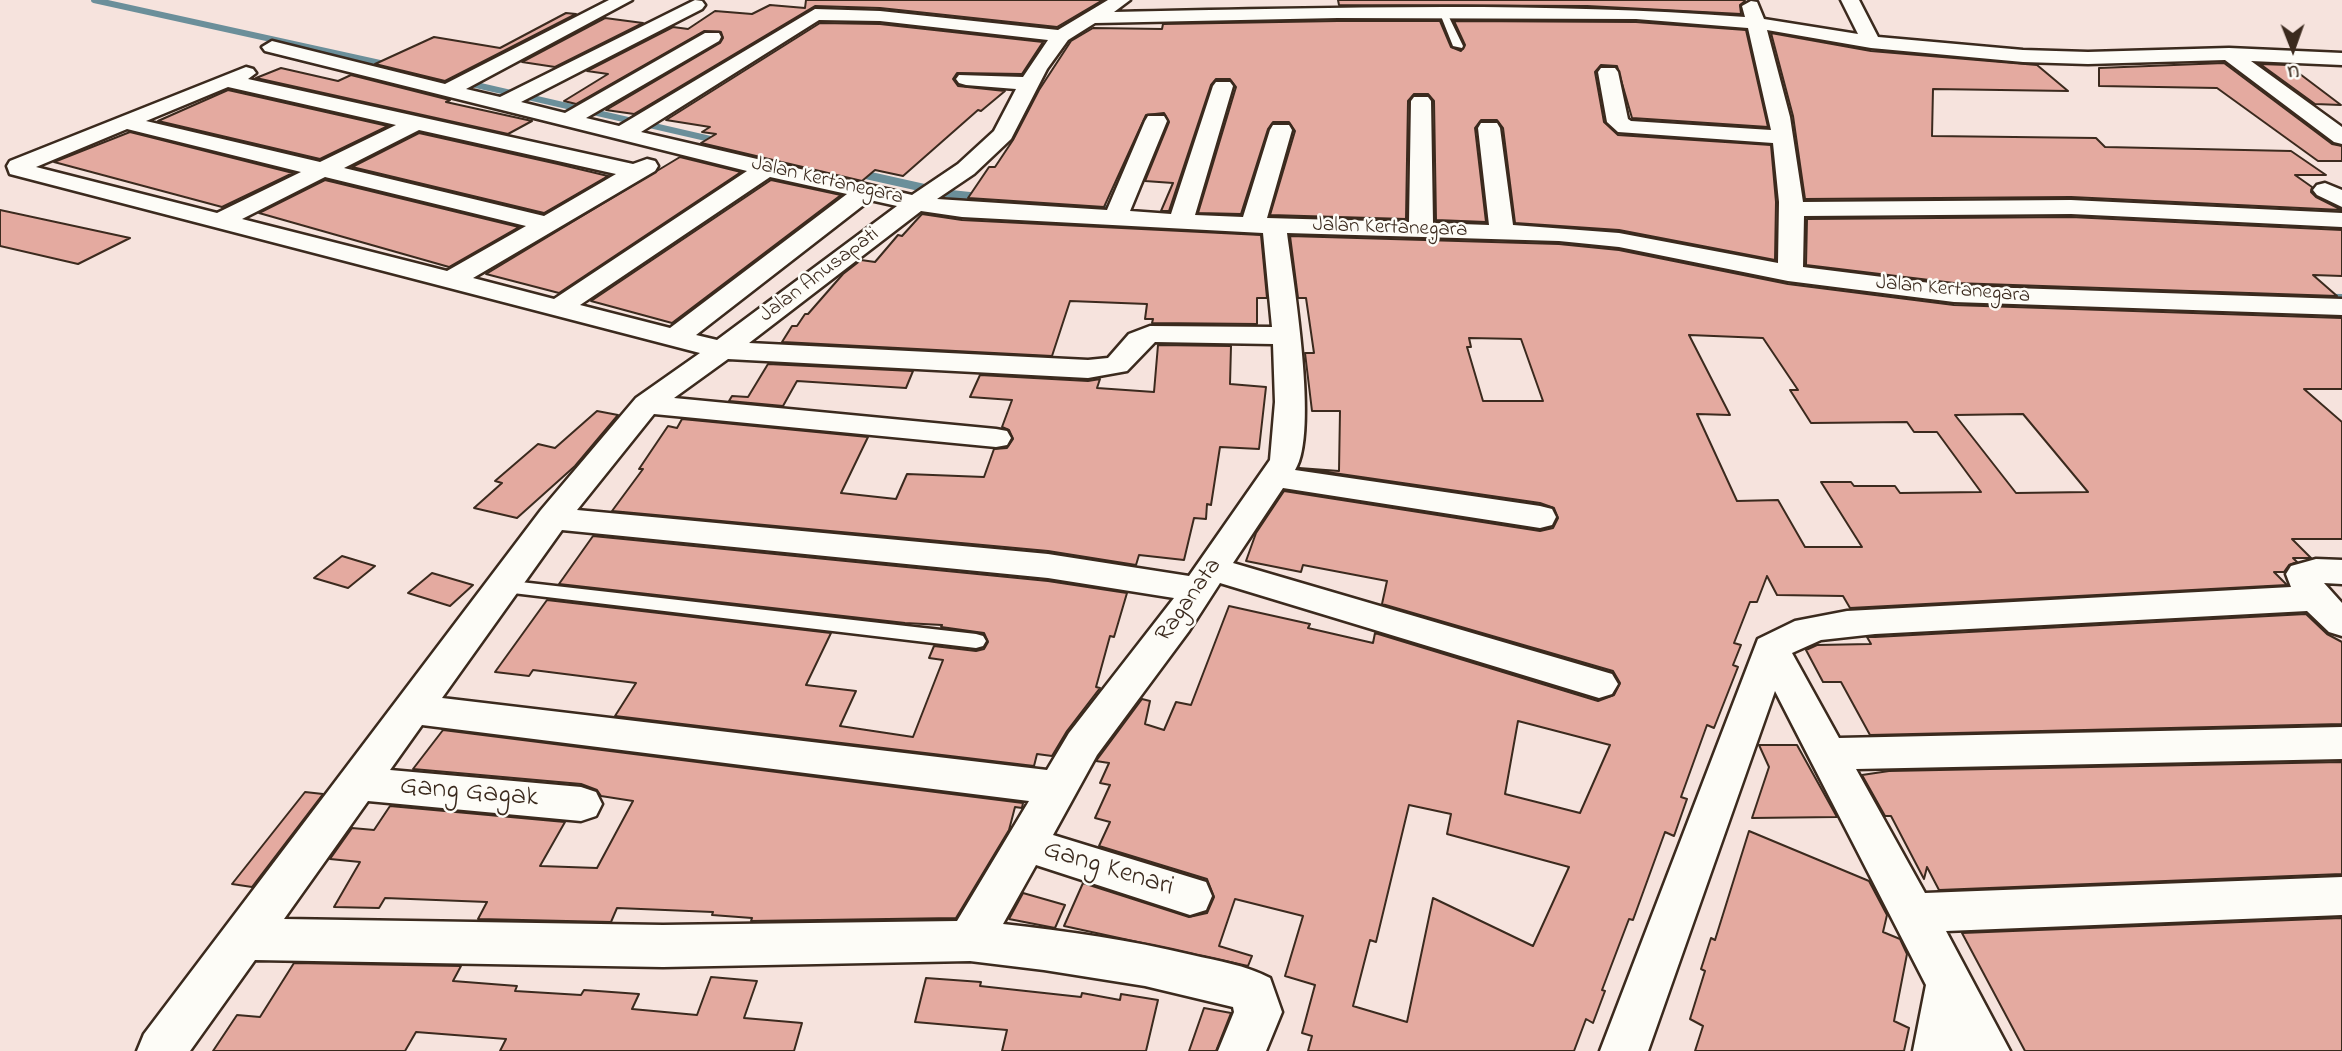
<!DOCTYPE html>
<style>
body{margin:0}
#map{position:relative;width:2342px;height:1051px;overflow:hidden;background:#f6e3dd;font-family:"Indie Flower",sans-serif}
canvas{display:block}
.north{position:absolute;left:2258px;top:14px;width:70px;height:70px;-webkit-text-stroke:5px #fdfcf7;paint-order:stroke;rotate:179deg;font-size:19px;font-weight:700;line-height:28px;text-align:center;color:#3b2a1e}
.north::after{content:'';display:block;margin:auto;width:24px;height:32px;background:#3b2a1e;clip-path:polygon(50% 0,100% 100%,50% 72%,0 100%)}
</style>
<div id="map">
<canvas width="2342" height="1051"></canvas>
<div class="north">U</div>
</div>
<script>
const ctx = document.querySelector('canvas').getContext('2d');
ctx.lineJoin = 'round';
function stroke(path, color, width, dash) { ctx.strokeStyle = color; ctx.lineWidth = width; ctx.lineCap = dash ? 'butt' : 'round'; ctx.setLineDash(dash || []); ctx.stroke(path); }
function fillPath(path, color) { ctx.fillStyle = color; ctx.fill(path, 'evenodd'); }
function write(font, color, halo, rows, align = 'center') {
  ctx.font = font + ' "Indie Flower",sans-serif'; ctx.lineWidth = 5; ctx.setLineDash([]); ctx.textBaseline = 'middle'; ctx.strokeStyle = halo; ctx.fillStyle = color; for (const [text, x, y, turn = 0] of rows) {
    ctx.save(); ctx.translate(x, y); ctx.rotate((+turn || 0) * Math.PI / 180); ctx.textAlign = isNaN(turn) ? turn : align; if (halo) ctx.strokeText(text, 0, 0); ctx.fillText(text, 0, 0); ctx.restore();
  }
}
const streamFar1 = new Path2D(`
 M94,0L389,65
 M437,76L719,141
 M857,173L861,174`);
const stream = new Path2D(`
 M857,173L951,194L979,197
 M1001,200L1119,210
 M1182,215L1421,220L1632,232
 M1844,269L1925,283
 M2252,296L2342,298`);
const building = new Path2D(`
 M806,0H1103L1057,27L880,8L815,6L634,114L606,110L720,43L723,38L721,32L704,31L576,104L564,101L608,74L587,71L673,27L688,29L715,11L752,14L770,5L805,8Z
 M1338,0H1744L1745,1L1740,5L1741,14L1587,6L1339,5Z
 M566,13L576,14L445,81L375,64L434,37L500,48Z
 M605,18L643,23L555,67L522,62Z
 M1338,21H1440L1451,47L1461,51L1465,45L1454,21L1636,22L1746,30L1768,127L1632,118L1617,66L1601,65L1595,72L1604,122L1618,135L1771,145L1776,202L1775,260L1619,230L1515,223L1503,128L1497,120H1481L1475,128L1486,222L1436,220L1434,101L1428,94H1414L1408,101L1406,219L1270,215L1295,131L1289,122H1273L1268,129L1241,214L1198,213L1236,87L1230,79H1216L1211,85L1169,211H1161L1173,183L1145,181L1169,122L1164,113L1146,115L1104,207L968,198L989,167H995L1013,140L1039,90L1071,41L1093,28L1162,29L1163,24Z
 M820,23L880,24L1043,42L1022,74L957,73L953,79L958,86L1005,91L981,111L978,110L903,176L875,170L862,181L701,143L716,134L702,132L710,127L666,120Z
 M1771,33L1871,51L2037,65L2068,91L1933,89L1932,136L2096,138L2105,147L2291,151L2326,175H2295L2312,187L2311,192L2316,197L2342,210L2071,197L1805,199L1793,116Z
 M2224,63L2332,144L2342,146V161H2318L2217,88L2099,86V68Z
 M2260,64L2288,65L2341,105L2315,104Z
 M281,68L338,81L351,75L450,100L446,102L532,121L508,134L256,78Z
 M228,90L388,126L320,159L158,121Z
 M130,132L293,173L222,207L54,162Z
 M419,133L558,164L608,176L544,213L352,167Z
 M680,157L741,172L559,293L486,274Z
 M325,180L519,227L449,267L259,213Z
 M771,180L841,195L672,323L591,301Z
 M0,210L130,238L78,264L0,246Z
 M922,214L962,220L1261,235L1267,298H1257V324L1152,323L1153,319H1145L1147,304L1070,301L1052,356L782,342L792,326H797L805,314H808L843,274L861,260L875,262L898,235L902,236Z
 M2071,217L2342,230V276L2313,275L2337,296L1954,283L1806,265L1807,219Z
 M1290,236L1559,244L1619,250L1788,284L1954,305L2342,318V389H2304L2342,422V539H2292L2311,558H2293L2297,562L2289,565L2284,572H2274L2287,585L1850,608L1843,596L1777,595L1767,576L1757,602H1750L1734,643L1741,645L1733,665L1738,667L1714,728L1707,725L1681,797L1687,799L1674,836L1665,832L1633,920L1629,919L1602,990L1605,991L1593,1023L1586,1019L1574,1051H1308L1312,1036L1302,1033L1315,985L1285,976L1303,916L1235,899L1219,946L1252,956L1248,966L1064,926L1083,883L1189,917L1207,913L1214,897L1207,879L1099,846L1110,822L1095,818L1110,785L1100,783L1109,763L1096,761L1142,699L1150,701L1145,724L1164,730L1176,702L1191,705L1229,606L1310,624L1308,628L1373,643L1375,633L1598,701L1614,695L1620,683L1613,671L1382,604L1387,581L1303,565L1301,572L1246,561L1256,533L1284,491L1540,531L1553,528L1558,518L1554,508L1540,503L1299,468L1339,471L1340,411H1312L1305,353H1314L1306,298H1298ZM1689,335L1763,338L1798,390H1790L1811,423L1907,422L1914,432H1937L1981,492L1900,493L1895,486H1854L1851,482H1821L1862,547H1805L1778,500L1737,501L1697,414L1730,415ZM1469,338L1521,339L1543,401H1483L1467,347H1471ZM2023,414L2088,492L2016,493L1955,415ZM1518,721L1610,745L1580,813L1505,794ZM1409,805L1451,814L1447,834L1569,867L1533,946L1433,898L1407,1022L1353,1006L1370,940L1376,942Z
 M1158,345L1231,346L1230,384L1266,387L1259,449L1220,447L1211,505L1207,504L1206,519L1194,518L1184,560L1139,555L1136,565L1048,551L612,511L643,469H639L668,426L677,428L682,419L868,437L841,493L896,499L907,474L984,477L994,449L1007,448L1013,439L1009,430L1002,427L1012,400L970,397L980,375L1088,381L1100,379L1097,388L1154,392Z
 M768,364L913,371L906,388L797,381L783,406L729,401L732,396L748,397Z
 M597,411L618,415L575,466L517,518L474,508L502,483L495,481L538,444L555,448Z
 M593,536L1048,581L1127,593L1114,637L1110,636L1096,687L1100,688L1067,731L1052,756L1037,754L1034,766L615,716L636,683L533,670L529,676L495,672L547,600L831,633L806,685L856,691L840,726L913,737L943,660L929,658L934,646L976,651L984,649L988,642L984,633L941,627L942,625L905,623L559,584Z
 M342,556L375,566L348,588L314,578Z
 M432,573L473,585L450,606L408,593Z
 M2306,614L2327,634L2342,642V724L1870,735L1841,682H1823L1806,650L1817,645L1871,644L1867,637H1875Z
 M443,730L1023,803L1022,808L1015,807L1009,830L956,918L751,921L752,918L712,915L713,912L617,908L611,922L478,919L487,902L385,898L379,908L334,907L360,862L330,859L352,828L374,830L390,806L565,822L540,866L597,868L633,801L601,796L597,790L581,784L413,769Z
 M1759,745H1797L1837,817L1752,818L1769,767Z
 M2342,762V874L1939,890L1927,867L1924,879L1891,816H1885L1862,775L1889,771Z
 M305,792L323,794L252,887L232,884Z
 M1749,831L1869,881L1887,915L1883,932L1900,939L1907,954L1894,1021L1909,1028L1904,1051H1695L1703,1026L1690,1019L1705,971L1701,969L1711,938L1715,940Z
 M1023,893L1065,905L1055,928L1009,919Z
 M2342,918V1051H2025L1962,933Z
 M294,963L461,966L453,981L517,986L515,991L581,995L584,990L639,994L632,1009L697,1015L711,977L757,981L744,1018L802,1023L794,1051H500L506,1039L416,1032L405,1051H213L237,1015L260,1017Z
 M926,978L981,982L980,986L1081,997L1082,993L1120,1000L1121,994L1158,1000L1146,1051H1002L1007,1030L915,1022Z
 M1204,1008L1231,1013L1216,1051H1189Z`);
const lane = new Path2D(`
 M1439,11L1447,13L1463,46L1462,48L1453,46Z
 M503,580L976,634L983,636L986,641L983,646L976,648L496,591L494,586L496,581Z`);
const street = new Path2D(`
 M609,0H632L466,89L500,97L695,0L702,1L705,5L702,9L521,102L565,113L705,33H719L721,37L719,41L586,118L619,126L815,9L880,11L1058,30L1108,0H1130L1114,12C1324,8 1535,1 1745,17L1742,6L1751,1L1757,2L1764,19L1858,34L1841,0H1859L1878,37L2023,50L2088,52L2229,48L2342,53V65L2251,61L2342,127V144L2334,142L2225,60L2088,64L2023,62L1871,48L1767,30L1790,117L1803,202L2071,200L2342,213V227L2071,214L1804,216L1803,267L1954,286L2342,299V315L1954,302L1788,281L1619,247L1559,241L1287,233C1293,280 1319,434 1295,470L1540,506L1552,509L1556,517L1552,525L1540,528L1283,488L1233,563L1612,674L1618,684L1612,694L1599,698L1220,583L1189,631L1097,755L1053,835L1206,882L1212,896L1206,910L1190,915L1036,865L1003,924C1067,931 1130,940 1192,955C1218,961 1245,965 1270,978L1282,1012L1266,1051H1218L1234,1012L1233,1007L1145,986L1044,970L970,961L663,967L255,960L190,1051H137L144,1034L541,510L636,398L700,353L10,174L7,166L10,161L246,67L253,69L256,73L248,79L633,164L647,159L655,161L658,166L655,171L473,278L554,299L747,171L265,51L262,47L272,41L445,84ZM1338,18L1636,19L1748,28L1771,130L1631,121L1628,119L1618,72L1615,68H1601L1598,72L1607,122L1618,132L1773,143L1779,202L1778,263L1619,233L1513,225L1500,128L1497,123H1481L1478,128L1489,225L1433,223L1431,101L1428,97H1414L1411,101L1409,222L1267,218L1292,130L1289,125H1273L1270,130L1243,217L1195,215L1233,86L1230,82H1216L1213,86L1171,214L1130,211L1167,121L1164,116H1148L1145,121L1107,210L937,199L974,174L1011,139L1047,69L1068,40L1095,23ZM819,20L880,21L1048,40L1023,77L959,75L956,79L959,83L966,85L1016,89L994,131L958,164L912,195L641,132ZM228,87L396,125L320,162L146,121ZM127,129L301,172L217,213L36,167ZM419,130L616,174L544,216L344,168ZM325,177L526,226L447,271L242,219ZM770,177L847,194L670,328L580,305ZM870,200L897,206L717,340L696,335ZM921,211L962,217L1263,233L1272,327L1150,326L1129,334L1108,358L1088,360L749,343ZM1155,342L1273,344L1275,402L1270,460L1189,576L1048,554L577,510L654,414L996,447L1007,445L1011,438L1007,431L996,429L674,398L728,359L1088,378L1127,371ZM562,530L1048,578L1174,598L1069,733L1047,770L442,698ZM422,725L1029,801L957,921L663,925L284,919L368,801L581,821L596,816L602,804L596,792L581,787L390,770Z
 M2325,183L2342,190V207L2317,195L2313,190L2317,185Z
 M2316,559L2342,560V584L2324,583L2342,603V636L2329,632L2307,611L1875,634L1821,640L1792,653L1839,738L2342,727V759L1856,769L1925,893L2342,877V915L1946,931L2010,1051H1913L1926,985L1775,691L1648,1051H1600L1758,639L1795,621L1847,611L2291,587L2286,574L2291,566Z`);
const farStreetnames = [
 ["Jalan Kertanegara",827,182,13],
 ["Jalan Kertanegara",1390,229,2],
 ["Jalan Anusapati",820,276,-37],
 ["Jalan Kertanegara",1953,291,5]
];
const streetNames = [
 ["Raganata",1190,601,-55]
];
const nearStreetnames = [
 ["Gang Gagak",469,794,5],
 ["Gang Kenari",1108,870,17]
];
stroke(streamFar1, '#6b8f9a', 6);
stroke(stream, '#6b8f9a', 8);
fillPath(building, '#e4aaa0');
stroke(building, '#3b2a1e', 2);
stroke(lane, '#3b2a1e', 5);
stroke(street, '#3b2a1e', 5);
fillPath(lane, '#fdfcf7');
fillPath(street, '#fdfcf7');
write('21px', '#3b2a1e', '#fdfcf7', farStreetnames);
write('24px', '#3b2a1e', '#fdfcf7', streetNames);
write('28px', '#3b2a1e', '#fdfcf7', nearStreetnames);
</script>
